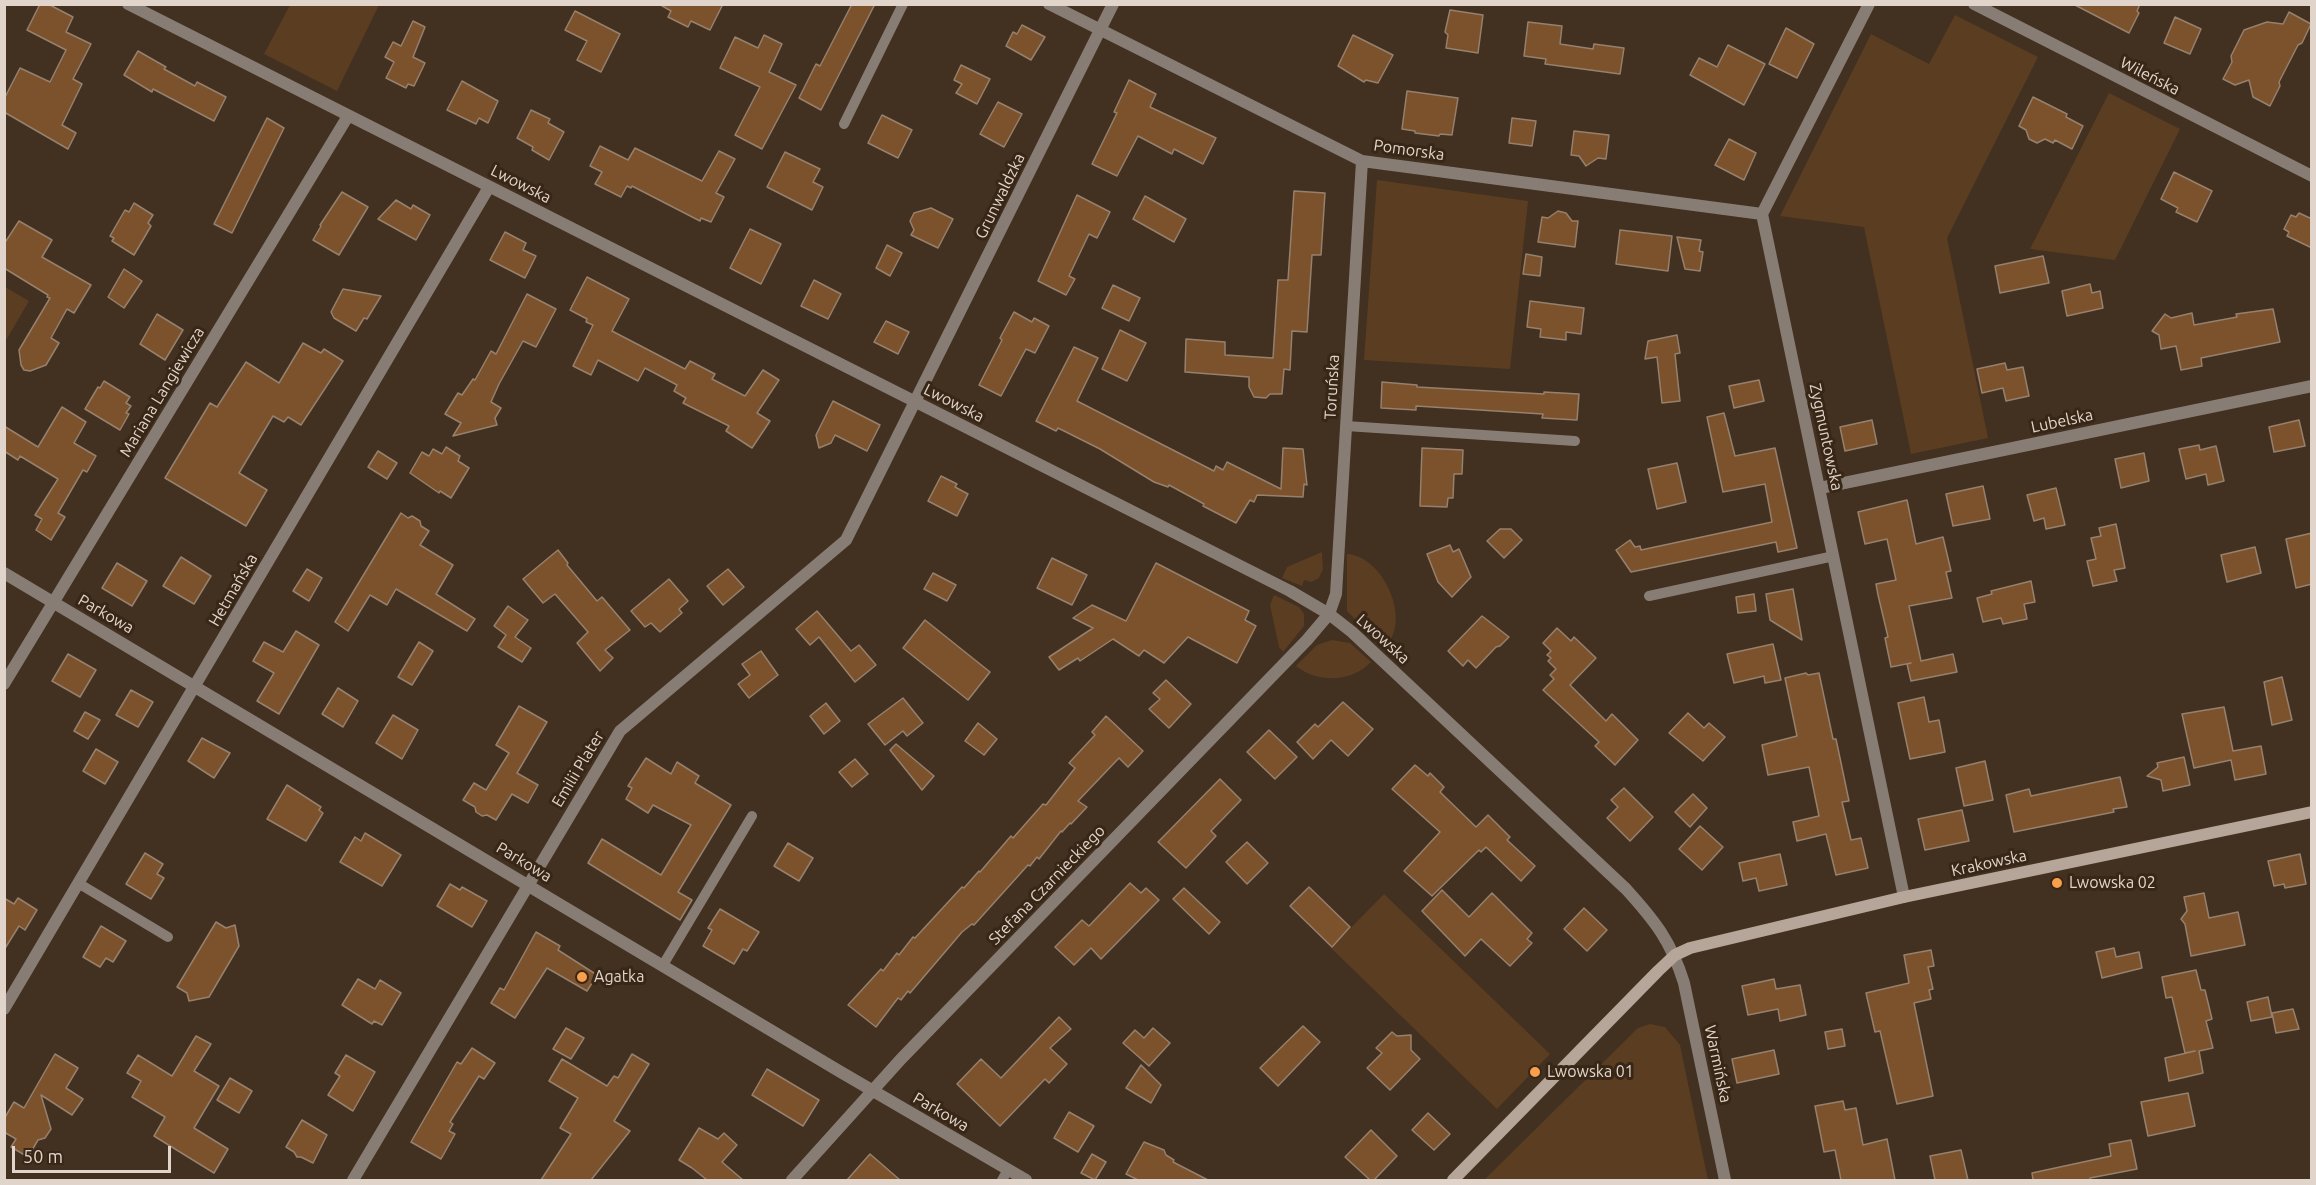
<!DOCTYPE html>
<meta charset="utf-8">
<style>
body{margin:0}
#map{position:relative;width:2316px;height:1185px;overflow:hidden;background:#423020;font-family:Ubuntu,sans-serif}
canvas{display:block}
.frame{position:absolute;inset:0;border:6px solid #e1d5cb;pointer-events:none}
.scale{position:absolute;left:12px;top:1146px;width:159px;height:27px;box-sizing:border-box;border:3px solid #e1d5cb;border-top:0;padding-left:8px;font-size:18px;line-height:21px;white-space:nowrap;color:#e1d5cb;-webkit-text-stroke:4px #382616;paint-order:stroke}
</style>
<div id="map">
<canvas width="2316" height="1185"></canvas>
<div class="frame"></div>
<div class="scale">50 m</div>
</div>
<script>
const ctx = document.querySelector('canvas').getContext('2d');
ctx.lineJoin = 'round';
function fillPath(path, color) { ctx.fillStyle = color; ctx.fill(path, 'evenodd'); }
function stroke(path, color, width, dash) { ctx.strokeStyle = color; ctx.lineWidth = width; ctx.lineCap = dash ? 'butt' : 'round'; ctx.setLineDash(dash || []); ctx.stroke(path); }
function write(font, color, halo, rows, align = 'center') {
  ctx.font = font + ' Ubuntu,sans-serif'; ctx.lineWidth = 6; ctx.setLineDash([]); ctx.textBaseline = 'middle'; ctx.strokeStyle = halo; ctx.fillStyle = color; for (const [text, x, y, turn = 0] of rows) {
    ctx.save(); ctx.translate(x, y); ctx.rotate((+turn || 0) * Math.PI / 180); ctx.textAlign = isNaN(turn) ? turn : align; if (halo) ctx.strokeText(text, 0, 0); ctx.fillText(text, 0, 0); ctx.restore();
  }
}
const green = new Path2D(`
 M290,5H379L337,91L264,54Z
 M1955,15L2038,57L1947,238L1988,438L1911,454L1864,227L1780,216L1871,34L1929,64Z
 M2109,93L2180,129L2115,260L2030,249Z
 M1377,180L1528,201L1510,369L1364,360Z
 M5,287L29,301L5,342Z
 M1322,552L1323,569L1319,578L1311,582L1304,580L1302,586L1282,578L1287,567Z
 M1347,554C1384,556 1413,622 1384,648L1347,611Z
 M1274,595L1299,607L1304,614V626L1283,652L1279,647L1270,605Z
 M1332,640L1350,643L1371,662C1351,683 1317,683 1296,666L1317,645Z
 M1384,894L1550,1054L1497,1109L1331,948Z
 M1650,1024L1665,1027L1680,1045L1708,1180H1484L1638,1028Z`);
const building = new Path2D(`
 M40,4H48L73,17L66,32L91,44L73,79L82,84L62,125L76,133L68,149L4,112V99L20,68L50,82L66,50L27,30Z
 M659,4H723L710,30L691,21L688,27L668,17L671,11Z
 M852,4H875L821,110L799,98L816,64L820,66Z
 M2073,4H2140L2137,11L2139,13L2129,33Z
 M1450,10L1483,15L1478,53L1446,48L1448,35L1445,32Z
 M575,11L620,34L601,72L577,60L587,41L565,30Z
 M2289,12L2311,24L2302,43L2298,45L2279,82L2280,86L2270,106L2253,97L2249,80L2235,85L2223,79L2232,62L2231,56L2244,30L2267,22L2283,24Z
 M2175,17L2201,29L2190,54L2164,43Z
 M413,21L425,27L413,57L425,63L414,86L408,84L406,88L386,78L394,62L385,57L393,42L401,46Z
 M1528,22L1562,26L1560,44L1593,49L1594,44L1624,48L1620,74L1545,64L1546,59L1524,56Z
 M1022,25L1045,37L1031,60L1006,46L1013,32L1017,34Z
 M1786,28L1814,44L1797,78L1769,64Z
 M764,35L782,44L769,72L796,85L762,149L735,135L760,87L720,68L735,37L758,48Z
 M1353,35L1393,55L1378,83L1366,80L1364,82L1338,66Z
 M1728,45L1765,64L1744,105L1690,75L1699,58L1717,67Z
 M138,51L166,67L164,69L195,86L197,82L226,97L214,121L153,89L152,92L124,75Z
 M961,65L990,79L977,104L956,93L962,84L954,80Z
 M1129,80L1156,94L1150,107L1216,138L1203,164L1174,149L1172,154L1138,136L1117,176L1092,164L1117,113L1114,112Z
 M462,81L498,101L488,123L479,118L476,124L447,110Z
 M1407,91L1458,98L1452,135L1440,134L1439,136L1415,133V131L1402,129Z
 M2033,97L2067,114L2066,117L2083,126L2072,149L2055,140L2053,143L2045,139L2037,143L2029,139L2026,130L2019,126Z
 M998,102L1022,114L1004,147L980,134Z
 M531,110L550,119L548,123L564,132L549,160L532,150L533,147L517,138Z
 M882,115L912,130L898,158L868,143Z
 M267,118L284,128L232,233L214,224Z
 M1512,118L1536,121L1532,146L1509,143Z
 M1574,131L1609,135L1606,159L1598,158L1586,166L1579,156L1571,155Z
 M1729,139L1756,153L1744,180L1715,165Z
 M600,146L628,160L635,148L702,181L719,151L735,159L716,193L724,197L711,222L701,218L700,221L632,186L631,188L627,186L621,197L595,184L602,172L590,166Z
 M785,152L820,169L813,182L823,187L812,210L767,187Z
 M2174,172L2212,191L2197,222L2176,212L2178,208L2161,199Z
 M1294,191L1325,193L1321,255H1312L1307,332L1292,331L1290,370L1284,369L1282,394H1270L1266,398L1254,397L1249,387V377L1185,372L1186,339L1225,342V355L1273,358L1278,280H1288Z
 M342,192L368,207L339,255L313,240L321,226L320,225Z
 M1077,195L1110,212L1097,238L1089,234L1069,276L1075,279L1066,295L1038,281Z
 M1145,196L1186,219L1174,242L1133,219Z
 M396,200L411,209L413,205L430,215L416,240L378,219Z
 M134,203L153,215L148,223L151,226L134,255L112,241L114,238L110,236L125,210L129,212Z
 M931,208L953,219L938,248L911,235L914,230L910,221L914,213Z
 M1558,211L1566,213L1572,221H1578L1575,247L1538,242L1542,217L1548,218Z
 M2299,213L2312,219V248L2287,236L2289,232L2284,229L2291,215L2296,217Z
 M19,221L52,240L42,257L91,285L74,313L67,309L51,338L59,343L46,365L30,371L24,370L21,365L19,350L50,298L47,297L48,295L4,268V244Z
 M750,229L781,244L761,284L730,268Z
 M1620,230L1672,236L1668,271L1616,264Z
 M505,232L526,243L523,250L536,256L525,278L490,260Z
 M1677,237L1701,240L1699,251L1703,252L1700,271L1685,269Z
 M887,245L902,253L890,276L876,268Z
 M1526,254L1542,257L1540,276L1523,274Z
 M2043,256L2049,283L2000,293L1995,266Z
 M124,269L142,281L124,308L108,297Z
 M587,277L629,299L612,331L685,369L690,361L715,374L712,379L745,396L763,370L779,380L757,413L770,421L752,448L726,431L729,426L683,403L686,398L674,391L677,385L645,368L638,381L598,360L591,375L573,366L593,325L586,322L587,319L570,310Z
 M814,280L841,294L828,319L801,306Z
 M2090,284L2092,293L2100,291L2103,308L2067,316L2062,291Z
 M1113,285L1140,298L1129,321L1102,308Z
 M343,289L381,296L367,319L364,318L356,331L334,318L331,312Z
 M527,294L556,309L536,347L523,341L499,384L491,402L501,408L495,418L497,425L453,436L461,423L445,414L458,393L462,395L473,379L475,380L491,351L496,354Z
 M1530,301L1584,308L1581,334L1566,332V340L1540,337L1541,329L1527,327Z
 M2273,309L2280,342L2201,358L2202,366L2181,370L2176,346L2161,349L2159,335L2152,331L2165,314L2171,318L2192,313L2194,325L2237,317L2236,314Z
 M1014,312L1032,322L1034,318L1049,326L1035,353L1026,349L1001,396L979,385L1002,340L1000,338Z
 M157,314L183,330L165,360L140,344Z
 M886,321L909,332L898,354L874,342Z
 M1120,330L1146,343L1127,381L1102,369Z
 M1677,335L1680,353L1675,354L1680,401L1662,403L1657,357L1645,359L1648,341Z
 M303,343L321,353L324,349L343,361L301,425L288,417L284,422L273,416L239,473L267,490L246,526L165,478L210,403L217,407L246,362L279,383Z
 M1074,347L1098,358L1077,401L1214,471L1216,466L1223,470L1227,462L1281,489L1283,448L1303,449L1307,485L1304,484L1303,497L1257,495L1254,502L1250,500L1236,523L1203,506L1204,504L1169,485L1168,487L1154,482L1100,449L1058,428L1056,431L1036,421Z
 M2005,363L2007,370L2023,367L2029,396L2006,401L2003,388L1982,393L1977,369Z
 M1759,380L1764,401L1734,408L1729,386Z
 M104,381L130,397L126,403L131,406L126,413L129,414L120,430L85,409L98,387L100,388Z
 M1382,382L1417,385V387L1544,394V392L1579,394L1577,420L1542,418L1543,414L1416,406V410L1381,408Z
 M833,401L880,425L867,451L835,435L831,443L819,448L816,435Z
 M62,407L86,422L74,443L96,456L87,472L83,470L58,513L65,517L51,540L36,530L42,519L35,515L58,479L20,456L18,460L4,451V426L38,447Z
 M1724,413L1735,456L1775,448L1797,548L1778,552L1776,542L1631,572L1616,550L1630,540L1635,547L1640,546L1641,550L1772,522L1765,484L1723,492L1707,417Z
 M1872,420L1877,444L1845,451L1840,427Z
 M2299,420L2305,446L2274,452L2269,427Z
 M2199,445L2200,450L2216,446L2224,481L2208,485L2206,474L2186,479L2179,449Z
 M446,447L460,456L458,461L469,468L451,498L440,491L439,493L410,473L422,452L429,456L433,449L442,454Z
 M1422,448L1463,450L1462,474H1454L1453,498H1448L1447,507L1420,506Z
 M378,451L397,463L387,479L368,467Z
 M2144,453L2149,481L2121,488L2115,459Z
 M1677,463L1686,502L1657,509L1648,469Z
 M941,476L957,484L955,487L968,494L957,516L928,501Z
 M1983,486L1990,519L1953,526L1946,494Z
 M2056,488L2065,525L2046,529L2044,518L2034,521L2027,495Z
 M1907,500L1916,544L1943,537L1951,571L1946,572L1952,598L1909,606L1921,661L1953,654L1957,672L1911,681L1907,664L1911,663L1891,667L1885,638L1888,637L1878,595L1876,584L1896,580L1887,539L1865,544L1858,512Z
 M401,513L408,518L412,516L420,521L421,526L429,531L420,545L453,565L436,594L475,619L467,631L396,589L387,605L370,595L348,631L335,622Z
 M2116,524L2125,568L2114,570L2117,581L2093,586L2087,561L2096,559L2091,538L2101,536L2099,528Z
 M1500,529H1511L1522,540L1504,558L1487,541Z
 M2312,533V584L2296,588L2286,539Z
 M1450,545L1453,552L1459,549L1471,577L1452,597L1438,582L1427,554Z
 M2255,547L2261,573L2227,582L2221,555Z
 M558,550L568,563L567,565L597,601L602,597L630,630L605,650L613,658L600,671L577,643L588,632L555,594L543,603L523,579Z
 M181,557L211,576L194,604L163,586Z
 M1052,558L1087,575L1072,605L1037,588Z
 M117,563L147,581L132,606L102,588Z
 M1156,563L1249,611L1245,620L1256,626L1237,663L1188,637L1164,663L1144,650L1139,656L1113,639L1080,661L1078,658L1059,670L1049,657L1093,628L1073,618L1092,605L1126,621Z
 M307,569L322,578L309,601L293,591Z
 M728,569L744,587L723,605L707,586Z
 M933,573L956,585L947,601L924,589Z
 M669,579L688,601L679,609L682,613L660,632L651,623L645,627L631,611Z
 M2031,581L2035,602L2024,604L2027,619L2003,624L2001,618L1983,622L1977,598L1992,594L1991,591Z
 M1793,589L1802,640L1770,620L1766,594Z
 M1754,594L1756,611L1738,613L1736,597Z
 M508,606L528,620L515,637L531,648L522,662L498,647L506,635L494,626Z
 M817,611L851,651L859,645L876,665L855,682L819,637L810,645L796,629Z
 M1482,616L1509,637L1500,646L1496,647L1476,668L1468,660L1463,666L1448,651Z
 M925,620L990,672L968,700L903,648Z
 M1557,628L1571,641L1574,637L1596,658L1570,685L1606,721L1612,714L1638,740L1615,765L1595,746L1599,742L1543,690L1554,679L1550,675L1556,669L1548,661L1551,658L1547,655L1551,651L1543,643Z
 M296,631L319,645L279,714L257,701L274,673L253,661L264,642L283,652Z
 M419,642L433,651L412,685L398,677Z
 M1773,644L1781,680L1765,683L1764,676L1734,683L1727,654Z
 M761,651L778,675L749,698L738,684L750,675L742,664Z
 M68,654L96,670L80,697L52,681Z
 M1806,673L1808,675L1819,673L1833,739H1836L1849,801L1842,802L1851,840L1861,838L1868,868L1836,875L1826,834L1797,841L1793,822L1819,816L1809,767L1768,775L1762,745L1797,736L1785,678Z
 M2282,677L2292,720L2272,725L2264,682Z
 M1166,680L1191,704L1169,728L1149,709L1160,699L1153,693Z
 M338,688L358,701L343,727L322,714Z
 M131,690L153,702L138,727L116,715Z
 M1924,697L1929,722L1939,720L1945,752L1910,759L1898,703Z
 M903,698L923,723L907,736L903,731L885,745L868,724Z
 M1343,702L1373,729L1348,756L1331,740L1313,759L1297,742L1315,724L1318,727Z
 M826,703L840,721L824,734L810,716Z
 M519,706L547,722L517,773L538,785L528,803L512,794L496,820L487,815L482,816L476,812L475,807L463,800L474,783L486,790L509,753L496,745Z
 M2224,707L2233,751L2261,746L2266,774L2235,780L2231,760L2194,768L2182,714Z
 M85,712L100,720L88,739L74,731Z
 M1688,713L1704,728L1709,723L1725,737L1703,761L1669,733Z
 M393,715L418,730L402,759L376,743Z
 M1106,716L1143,751L1128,767L1119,758L1078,801L1087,807L1071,824L1070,823L1062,832L1061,831L1039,859L1037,857L1030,866L1028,865L974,925L972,924L962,932L910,993L908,991L901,1000L898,998L876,1027L848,1005L881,969L883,971L897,953L899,955L913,937L915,938L962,887L964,888L979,871L980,872L1011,836L1013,838L1043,804L1046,805L1075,768L1069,763L1095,735L1092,732Z
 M978,723L997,739L984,755L965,741Z
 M1269,730L1297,757L1275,779L1247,752Z
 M202,738L230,753L214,778L188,761Z
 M896,744L934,776L922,790L890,750Z
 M96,749L118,762L105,784L83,771Z
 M2184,757L2190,785L2163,791L2161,780L2147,776L2158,767L2157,763Z
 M646,758L671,774L677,762L699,776L695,783L731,805L678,892L692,900L680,920L588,863L602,839L661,875L691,825L653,805L648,813L626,799L632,788L628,786Z
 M855,759L868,774L852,787L839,772Z
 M1985,761L1993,800L1964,806L1956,768Z
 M1415,765L1428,776L1430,773L1444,787L1440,792L1476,827L1488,815L1510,837L1507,840L1535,866L1521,881L1486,847L1481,852L1479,850L1432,896L1404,871L1440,832L1392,789Z
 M2120,777L2127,807L2113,809L2114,812L2014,832L2006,795L2029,789L2031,796Z
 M1220,779L1241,800L1211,831L1216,836L1186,868L1158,842Z
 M287,785L321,807L319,810L323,813L306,841L267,819Z
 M1624,788L1653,817L1630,841L1607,818L1618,807L1611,800Z
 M1693,794L1707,808L1690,827L1675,812Z
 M1962,810L1969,841L1925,850L1918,819Z
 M1700,826L1723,847L1702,870L1679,849Z
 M365,833L401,855L382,886L340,862L355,837L361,841Z
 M1247,842L1268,863L1247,884L1226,862Z
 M788,843L813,858L799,881L774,866Z
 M145,853L163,864L157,874L164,878L151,899L126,884Z
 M1780,854L1787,885L1759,891L1756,878L1743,881L1739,863Z
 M2300,854L2306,884L2285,888L2284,884L2274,886L2268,861Z
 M1130,883L1141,893L1146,888L1159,900L1101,959L1091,948L1074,965L1055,947L1082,920L1089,926Z
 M450,884L460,890L462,887L487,901L472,927L437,906Z
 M1309,887L1350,927L1332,947L1290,906Z
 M1184,888L1220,922L1209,934L1173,899Z
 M1442,890L1469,917L1492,893L1532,933L1527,939L1532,943L1510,966L1481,939L1465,956L1422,911Z
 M2204,893L2209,918L2238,912L2245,945L2191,956L2185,924L2181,919L2187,911L2184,897Z
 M4,898L14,904L18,898L37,910L25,930L19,926L4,950Z
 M1584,908L1607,930L1587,951L1564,929Z
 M720,909L759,932L747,951L743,949L734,964L703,946L712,930L708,928Z
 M216,922L226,928L235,925L239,946L209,997L189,1001L187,993L177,987Z
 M101,926L126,941L113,962L106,958L100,967L83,957Z
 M536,932L560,946L558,950L597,975L587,991L547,968L515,1018L491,1003L500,988L504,990Z
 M2114,948L2116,957L2139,952L2142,968L2102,978L2096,952Z
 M1931,950L1934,966L1928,967L1933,989L1929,990L1931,999L1914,1003L1933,1096L1897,1104L1880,1031L1875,1032L1866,993L1909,983L1904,955Z
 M2196,970L2201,990H2205L2212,1019L2206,1021L2213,1048L2199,1051L2203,1073L2169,1081L2165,1058L2195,1051L2185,1053L2172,997L2166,998L2162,977Z
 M358,979L375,989L380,980L401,993L382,1025L374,1021L372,1024L342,1005Z
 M1774,979L1776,989L1800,985L1806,1015L1780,1021L1778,1009L1748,1015L1742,986Z
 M2268,997L2272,1017L2251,1021L2247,1002Z
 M2293,1009L2299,1029L2276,1033L2272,1013Z
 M1059,1017L1071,1029L1050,1048L1067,1064L1049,1083L1045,1079L1000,1126L957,1084L981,1059L1001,1078Z
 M1303,1026L1320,1042L1278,1086L1260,1068Z
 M566,1028L584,1038L571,1059L553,1049Z
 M1153,1028L1170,1043L1149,1066L1123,1043L1135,1030L1144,1038Z
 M1842,1029L1845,1046L1828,1049L1825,1032Z
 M1392,1032L1397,1036L1411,1035V1050L1420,1059L1390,1090L1367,1068L1382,1053L1376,1048Z
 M196,1036L211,1044L194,1071L219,1086L194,1128L228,1149L214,1173L154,1136L165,1117L132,1097L141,1081L127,1073L138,1055L172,1076Z
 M472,1048L495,1063L484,1079L479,1076L450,1122L453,1124L449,1131L455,1134L441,1159L411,1142L457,1062L461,1064Z
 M1774,1050L1779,1074L1737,1083L1732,1059Z
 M55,1054L78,1068L66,1088L83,1099L72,1115L41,1095L51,1129L45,1138L38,1140L28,1157L11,1147L16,1139L4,1132V1119L14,1102L24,1108Z
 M632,1054L649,1064L614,1121L630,1131L591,1180H541L571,1134L560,1128L578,1098L549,1081L562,1059L607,1086L614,1076L618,1078Z
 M346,1055L375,1072L353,1111L328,1095L340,1076L335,1073Z
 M1141,1065L1161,1085L1151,1103L1126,1088Z
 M767,1069L819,1100L803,1126L752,1095Z
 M230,1078L252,1091L239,1113L217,1100Z
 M2188,1093L2195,1126L2148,1136L2141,1102Z
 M1843,1101L1845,1110L1856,1108L1863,1145L1887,1139L1895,1180H1841L1835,1150L1824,1152L1815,1106Z
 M1069,1112L1094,1126L1078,1152L1054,1138Z
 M1428,1113L1450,1134L1434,1150L1412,1130Z
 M302,1120L327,1135L313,1163L301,1157H297L294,1152L286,1147Z
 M699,1128L718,1139L724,1133L737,1145L722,1162L743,1180H707L692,1168L679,1160Z
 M1371,1130L1397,1156L1374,1180H1370L1345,1157Z
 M2131,1140L2137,1169L2090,1178V1180H2033L2032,1173L2111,1156L2109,1144Z
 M1144,1142L1164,1150L1166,1155L1174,1160L1173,1162L1208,1180H1138L1126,1174Z
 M1961,1150L1968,1180H1935L1930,1156Z
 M870,1154L900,1180H847Z
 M1092,1154L1106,1162L1095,1180L1081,1173Z`);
const lane = new Path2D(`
 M844,124L903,4
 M1346,426L1575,441
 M1649,596L1834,556
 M78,883L168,937
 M663,965L752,816
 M1002,1180L1008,1170`);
const street = new Path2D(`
 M128,4L1290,591L1329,614L1352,632L1626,889C1655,921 1671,941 1684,983L1725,1180
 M1049,4L1362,161L1762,214
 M1869,4L1762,214L1904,897
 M1974,4L2312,176
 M1820,488L2312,386
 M4,573L839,1071L1026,1180
 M4,684L348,116
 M4,1009L489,187
 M353,1180L620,731L846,540L1113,4
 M792,1180L901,1059L1307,640L1329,614L1336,594L1362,161`);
const secondary = new Path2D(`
 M1453,1180L1658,971L1675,955L1690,948L1904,897L2312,812`);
const markers = [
 [2057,883,6,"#f8a04b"],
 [582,977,6,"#f8a04b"],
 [1535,1072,6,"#f8a04b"]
];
const streetNames = [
 ["Wileńska",2150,76,27],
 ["Pomorska",1409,150,8],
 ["Lwowska",521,184,27],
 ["Grunwaldzka",1000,196,-64],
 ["Toruńska",1332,387,-87],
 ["Mariana Langiewicza",162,392,-59],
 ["Lwowska",954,403,27],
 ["Lubelska",2062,421,-12],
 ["Zygmuntowska",1826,437,78],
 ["Hetmańska",233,590,-60],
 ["Parkowa",106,614,30],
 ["Lwowska",1383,639,42],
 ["Emilii Plater",578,769,-59],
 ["Parkowa",524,862,31],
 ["Krakowska",1989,863,-12],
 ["Stefana Czarnieckiego",1047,885,-46],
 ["Warmińska",1718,1064,78],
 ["Parkowa",941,1112,30]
];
const poiNames = [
 ["Lwowska 02",2069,883],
 ["Agatka",594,977],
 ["Lwowska 01",1547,1072]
];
fillPath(green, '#5b3d22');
fillPath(building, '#7c522c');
stroke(building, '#96806e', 1.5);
stroke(lane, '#877d75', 10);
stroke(street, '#877d75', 12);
stroke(secondary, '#b5a699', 12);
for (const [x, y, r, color] of markers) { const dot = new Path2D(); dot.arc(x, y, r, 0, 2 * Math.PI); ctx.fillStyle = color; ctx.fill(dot); stroke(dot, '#382616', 2); }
write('16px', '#e1d5cb', '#382616', streetNames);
write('16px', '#e1d5cb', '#382616', poiNames, 'left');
</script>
